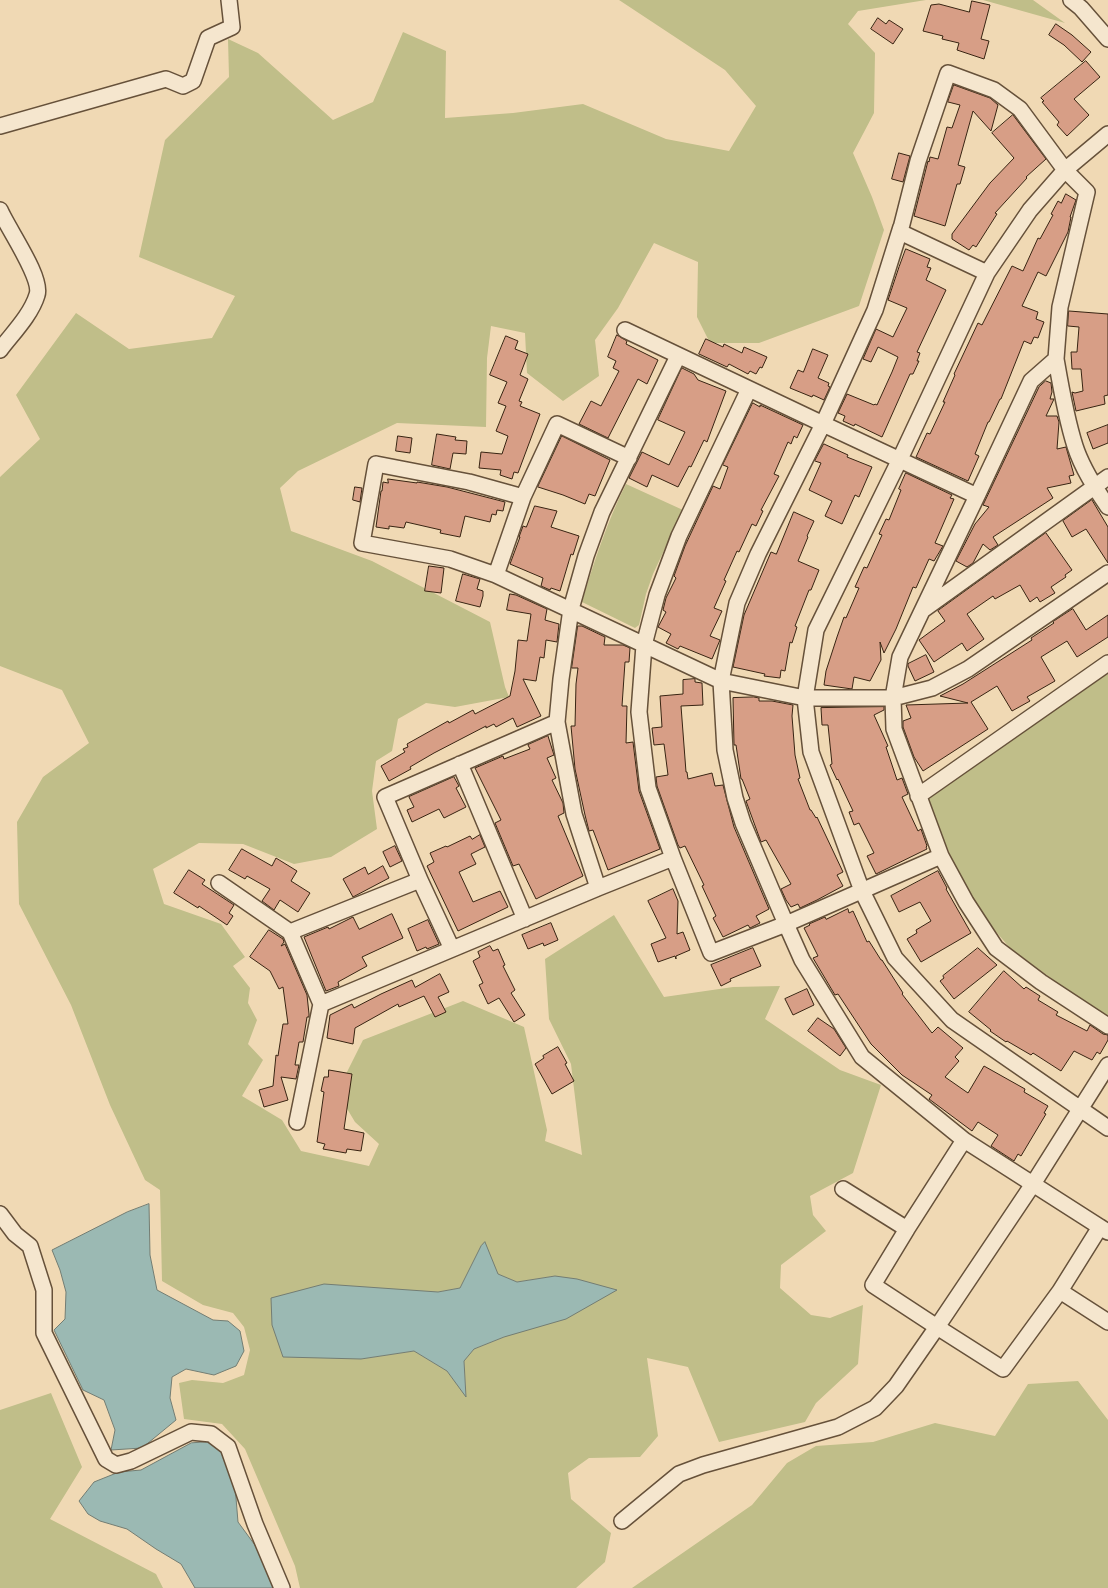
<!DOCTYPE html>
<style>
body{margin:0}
canvas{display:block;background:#f0d9b4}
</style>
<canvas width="1108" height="1588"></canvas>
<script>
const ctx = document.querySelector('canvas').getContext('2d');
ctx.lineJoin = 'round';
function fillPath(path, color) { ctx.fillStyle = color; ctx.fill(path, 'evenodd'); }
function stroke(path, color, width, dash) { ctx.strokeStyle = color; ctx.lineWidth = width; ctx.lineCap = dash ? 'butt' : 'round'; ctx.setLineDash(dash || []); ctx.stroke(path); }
const green = new Path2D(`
 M619,0H926L858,11L848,24L875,53L874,113L853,153L872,197L884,230L859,306L759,343H710L697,317L698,262L654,243L618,308L595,340L599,376L563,401L527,373L525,333L491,326L487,358L486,427L397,423L298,471L280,488L291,531L372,561L490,622L505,687L509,697L455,707L426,703L398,719L392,751L376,761L372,791L377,829L331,857L294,864L243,844L199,843L153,869L164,904L221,924L245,957L233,966L250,988L248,1003L257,1020L248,1044L263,1060L242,1096L282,1120L301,1151L369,1166L379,1144L355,1122L337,1092L363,1040L463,1001L524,1027L547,1130L545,1141L582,1155L571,1064L549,1019L545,959L614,915L664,997L733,987L780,986L765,1019L840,1070L881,1085L853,1173L810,1196L813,1215L826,1231L781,1265L780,1288L811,1315L830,1318L863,1305L858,1364L816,1403L805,1422L719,1442L688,1367L647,1358L658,1436L640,1457L589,1458L568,1473L571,1499L611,1533L605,1562L576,1588H300L295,1566L245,1449L222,1424L184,1419L179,1383L192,1380L223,1383L244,1375L250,1350L244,1327L233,1313L203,1305L162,1281L160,1190L145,1180L110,1105L71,1005L19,904L17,822L43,777L89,743L62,690L0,666V477L40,439L16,395L76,313L129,349L212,338L235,296L139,257L165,140L229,77L228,39L258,53L333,120L373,102L403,32L446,51L445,118L513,113L583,104L666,139L729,151L756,106L725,70ZM481,1246L498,1274L517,1282L555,1276L504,1337L474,1349L464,1360L466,1396L447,1371L414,1351L361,1359L438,1292L460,1288Z
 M983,0H1033L1065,23Z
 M626,484L683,510L653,574L646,594L639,625L635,628L582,602C594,562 607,522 626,484Z
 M1108,671V1016L1067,990L1010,948L985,919L972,899L954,864L925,796Z
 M1078,1381L1108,1420V1588H632L752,1505L787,1463L816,1446L873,1442L935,1423L995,1436L1028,1384Z
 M51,1393L82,1467L50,1519L156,1574L163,1588H0V1410Z`);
const water = new Path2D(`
 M149,1204L150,1255L157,1290L213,1320L228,1321L240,1331L244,1351L236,1366L214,1375L186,1369L172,1377L170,1398L176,1420L142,1448L111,1450L115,1430L104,1400L83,1390L54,1330L65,1319L66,1292L60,1270L52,1250L127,1212Z
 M485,1242L498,1274L517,1282L555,1276L577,1279L617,1290L566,1319L504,1337L474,1349L464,1361L466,1397L447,1371L414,1351L361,1359L283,1357L272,1325L271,1298L324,1284L438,1292L460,1288L481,1246Z
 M208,1442L221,1450L226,1461L235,1486L238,1522L260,1552L277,1588H195L181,1564L156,1549L127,1529L100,1521L88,1514L79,1501L94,1482L119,1472L141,1470L191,1443Z`);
const building = new Path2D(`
 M972,1L990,5L981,39L989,41L984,59L957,50L959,43L942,39L943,36L923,31L931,5L939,4L969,12Z
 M878,18L886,24L889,20L903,29L893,44L871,29Z
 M1056,24L1072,35L1091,52L1082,62L1064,45L1049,35Z
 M1086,61L1100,77L1074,99L1089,115L1067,136L1057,125L1059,122L1042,102L1044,101L1041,98Z
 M954,85L990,98L998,105L991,131L973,111L958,165L965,167L960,184H957L945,226L914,216L928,161L929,162L930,157L938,159L947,127L952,128L960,105L948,102Z
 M1013,115L1046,159L1026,177L1027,178L995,213L997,214L976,247L973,245L969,250L952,239V234L990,183L1014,158L992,133Z
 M899,153L910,156L903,182L892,179Z
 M1066,194L1076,200L1070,217H1071L1068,232L1046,276L1038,272L1022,306L1038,312L1036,319L1044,322L1038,338L1034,337L1031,344L1024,341L1001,399H1000L989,422H988L975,454L979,456L968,481L916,457L927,433L930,434L945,402H943L955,375L954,374L978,323L982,325L1012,266L1023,271L1038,238L1040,239L1053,215L1051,214L1058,201L1061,203Z
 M906,249L930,259L927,267L931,268L926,280L946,290L917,352L920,353L917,361H919L913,374H910L882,437L855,424L854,426L843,421L845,416L838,413L847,394L874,405L875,404L877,405L892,372L898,357L878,347L871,362L863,359L876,329L893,337L907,308L888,300L899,267Z
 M1069,311L1108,314V395L1104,396L1105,404L1076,411L1072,392L1075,393L1083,391L1081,369H1072L1071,352H1077L1079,327L1068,326Z
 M617,335L627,341L626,344L658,360L647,384L638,379L608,438L579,424L591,401L601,406L619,371L613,368L616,361L608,357Z
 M506,336L518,341L515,349L528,354L520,375L528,379L519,401L522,402L520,406L540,414L518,473L514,472L512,479L500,475L501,470L479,468L481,452L502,454L508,436L496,431L506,406L498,403L507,382L490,375Z
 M706,339L723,347L724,344L742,353L744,347L767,357L762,368L760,367L756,374L750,371L748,374L729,364L727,367L699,354Z
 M813,349L828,355L818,378L829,383L828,386L830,387L824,400L813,395L812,397L790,388L798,370L803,372Z
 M682,368L694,374L698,380L726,391L707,442L704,440L691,467L689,466L678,487L652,475L647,487L629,478L642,452L669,465L685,432L658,420Z
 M1046,381L1051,383L1052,392L1050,399H1054L1046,416H1057L1059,422L1057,449L1066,447L1074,475L1069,476L1071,483L1047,488L1053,498L993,537L998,545L990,550L983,544L973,563L967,567L956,561L975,524L989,507L983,505L1039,387Z
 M753,403L760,407V405L803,425L797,438L794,436L791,444L788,442L774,474L779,476L761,510L763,511L756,526L752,524L739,552L737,551L724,580L726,581L714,608L722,611L710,636L720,640L712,659L680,646L678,649L666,643L671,634L658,627L666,612L663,610L666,598L676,578L674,576L685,546L713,486L720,489L728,467L723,465Z
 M1108,425V443L1093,449L1087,433Z
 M437,434L456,437L455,440L467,441L466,454L453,453L450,469L432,465Z
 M398,436L412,438L410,453L396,451Z
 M562,436L610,460L595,496L589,494L585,504L563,495L538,487Z
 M824,444L848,455L847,457L872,467L859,497L855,495L842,524L825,516L832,501L809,490L821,463L815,461Z
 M906,473L952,495L950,498L954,499L935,543L943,546L934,561L929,559L916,588L913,587L896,629L884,653L880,642L881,660L870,681L854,677L852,689L824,685L826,671L837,637L844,617L846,618L859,588L855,587L864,567L867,568L882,535L879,534L886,519L889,520L901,490L899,489Z
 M388,479L417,483V482L447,487L505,502L503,511L497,510L496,515L492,514L490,522L465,516L460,537L440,533L441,530L406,522L404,528L389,526V529L376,527L381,491H382L383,482L388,483Z
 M355,487L362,488L360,502L353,500Z
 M1092,500L1108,527V563L1086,529L1072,537L1063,521Z
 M535,506L557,511L551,527L579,536L573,555L571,554L560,591L551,588L550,590L541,586L543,578L510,564L520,537H519L523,526L526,527Z
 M794,512L814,521L807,536L808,537L798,561L819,570L811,590H809L795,626L797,627L792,643L790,642L785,671L781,670L780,678L764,676L765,674L733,667L744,615L771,552L776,554Z
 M1046,533L1072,570L1065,575L1066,577L1051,587L1055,593L1040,602L1037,597L1030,602L1020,585L995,599L993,596L967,614L984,639L967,651L962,643L934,662L919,640L945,621L938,611Z
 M429,566L444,568L441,593L425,591Z
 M463,574L480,579L477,589L483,591V596L480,607L456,601Z
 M510,594L516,595L547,609L545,620L559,624L557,642L546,640L544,658L540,657L536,681L523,679L541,716L517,727L513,718L496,727L494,724L486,728V726L434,753L410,767L411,769L389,781L381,766L405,752L403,749L408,747L407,744L448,721L449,723L473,710L475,714L510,696L515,671L518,640L527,641L531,614L507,610Z
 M1073,609L1086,630L1108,615V637L1077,657L1067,641L1041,657L1055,681L1027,697L1030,701L1012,711L997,686L971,702L988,729L923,771L914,757L903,727V721L911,718L906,705L968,703L940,696L963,684L1032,640L1031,638L1054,623L1053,622Z
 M578,626H582L605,637L604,645H623L630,648L629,662H625L622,706H627L626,743L633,742L639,791L660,849L608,870L593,830L589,831L585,815L575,769L571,726H575L576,684L578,668H572Z
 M926,655L934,672L915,681L908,666V664Z
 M695,679V682L702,683L703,705L681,706L686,772H687L688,779L712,773L715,786L723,785L734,827L769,909L756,916L760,923L750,928L748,925L723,937L713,918L716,916L702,886L704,885L685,846L680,848L678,845L657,786L656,777L668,775L664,744L654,745L652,728L662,727L660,696L683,694V680Z
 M754,697L759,698V701H772L793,705L792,716L795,755L800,778L798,779L810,810H811L816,818L817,817L843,872L837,875L843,886L817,900L800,908L798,904L791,907L786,900L781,889L791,884L766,840L761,842L746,801L750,799L742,779H741L736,745H734L733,698Z
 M884,707V710L874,715L888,746L886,747L897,780L902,778L908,794L902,797L918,831L921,829L927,846L926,847L927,849L876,874L867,856L874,853L859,823L854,825L849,812L853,811L838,779L837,780L830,765L832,764L828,725H822L821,708Z
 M548,736L554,755L547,758L556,778L552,780L563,803L564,813L558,816L583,876L536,899L519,864L513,866L495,823L501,820L475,768L503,756L504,759L530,749L528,745Z
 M454,777L459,786L456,788L466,807L444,818L439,809L412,822L407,810L414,807L409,797Z
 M480,835L485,847L471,854L476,864L459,872L473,902L500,891L508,907L458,931L427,866L434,862L430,853L446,846L447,847L470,836L472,839Z
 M395,846L402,861L390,867L383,852Z
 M242,849L272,866L276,858L297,871L291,881L310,893L298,912L280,900L274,910L262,901L270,889L247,876L245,879L229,870Z
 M383,866L389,878L353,897L343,879L365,867L368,874Z
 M189,870L205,880L202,884L234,905L229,913L233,916L227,925L199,906L198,908L174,893Z
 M938,871L947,888L946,889L971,933L921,962L907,939L917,933L916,930L931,921L920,902L899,912L891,896Z
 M673,889L678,901L677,934L683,932L690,950L676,956V959L675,956L658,962L651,944L666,938L648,901Z
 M848,909L849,913L853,911L867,942L869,941L881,960H882L903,993L902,994L932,1033L938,1027L963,1048L955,1057L959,1061L945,1077L968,1093L984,1066L1025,1089L1024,1092L1048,1106L1044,1113L1046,1114L1021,1156L1018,1154L1014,1161L991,1146L998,1135L978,1122L972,1131L929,1099L932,1095L902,1075L871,1044L838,994L835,995L813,958L818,956L804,928L810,925L809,924L825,917L826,919Z
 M392,914L403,938L362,957L367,966L338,982L339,986L326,991L304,937L328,927L329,929L353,917L359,929Z
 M428,920L439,944L427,949L426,947L417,951L408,929Z
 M551,923L558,940L544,946L543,943L528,949L522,935Z
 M269,930L283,939L284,942L281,946L285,944L307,995L309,1014V1017H307L303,1042H299L295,1065H299L296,1079L281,1077L288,1100L264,1107L259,1090L273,1086L276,1055L278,1056L283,1024H288L283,987L279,989L270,971L250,957Z
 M490,946L493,951L498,949L505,965L503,966L515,990L511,993L525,1015L514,1022L499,998L488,1004L479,985L483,983L473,961L480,957L478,952Z
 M753,948L761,966L730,979L731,981L721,986L711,965Z
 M978,948L997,965L954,999L940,981L944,978L943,976Z
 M1004,971L1024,989L1026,987L1040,996L1038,1000L1058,1012L1056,1015L1087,1031L1090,1025L1103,1034L1108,1035V1040L1100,1054L1097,1052L1092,1060L1074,1051L1061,1071L1033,1053L1031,1055L1007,1041L1006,1042L990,1031L991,1030L969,1012Z
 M440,974L449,992L438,997L446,1012L435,1017L424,996L399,1007L398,1004L355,1028L353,1044L327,1038L330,1015L352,1004L354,1008L381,994L412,980L415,987Z
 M807,989L814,1005L793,1015L785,999Z
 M818,1018L834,1029L846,1048L840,1056L808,1031Z
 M558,1047L567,1063L565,1064L574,1081L552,1094L535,1064L544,1058L543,1056Z
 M329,1070L352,1074L344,1129L364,1133L361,1151L347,1149L346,1153L323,1149L325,1144L317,1142L324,1092L321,1091L324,1077H328Z`);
const minor = new Path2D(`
 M1071,0L1081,8L1108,39
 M0,126L166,79L183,86L193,81L208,38L232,27L229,0
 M1108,134L1065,170L1030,210L987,273L900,459L816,630L805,698L811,752L862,891L895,958L952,1020L1108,1128
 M0,210C8,229 43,278 37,295C31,315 12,334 0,350
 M901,227L875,310L823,424L977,496L900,657L893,698L932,688L968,669L1108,573
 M625,330L823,424L758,554L737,603L721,681L725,750L735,798L743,823L786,924L711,953L673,858
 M678,356L602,512L586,556L571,609L561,679L557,722L574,814L598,888L673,858L648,788L639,712L644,645L657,595L679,536L749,389
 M1056,359C1061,388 1066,418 1075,446C1082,468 1095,488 1108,507
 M977,496L1031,381L1056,359L1060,307L1087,192L1065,170L1020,109L994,90L948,73L918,161L900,232L987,273
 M523,497L496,575L450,559L362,543L376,464L469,482L523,497L557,424L629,458
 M496,575L721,681L805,698H893L894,729L941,856
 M923,610L1108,477
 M460,764L525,919
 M918,796L1108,663
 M420,880L452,949
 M219,883L290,932L420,880L385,797L557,722
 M290,932L321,1004L297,1122
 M321,1004L598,888
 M1108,1065L1033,1184L937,1327L1003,1369L1060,1291L1108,1322
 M964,1140L1100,1227
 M843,1189L907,1229L964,1140L862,1057L802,960L786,924L941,856L966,902L996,948L1041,982L1108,1026
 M0,1214L15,1234L30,1246L44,1290V1333L106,1459L116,1465L131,1461L191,1432L211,1434L228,1447L255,1524L282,1588
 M1060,1291L1100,1227L1108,1232
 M622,1521L679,1474L703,1465L838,1427L875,1408L896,1386L937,1327L873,1285L907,1229`);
fillPath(green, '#c0be89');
fillPath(water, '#9bb9b3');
stroke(water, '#737d73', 1);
fillPath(building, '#d79e86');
stroke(building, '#382412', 1);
stroke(minor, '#66513a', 18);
stroke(minor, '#f5e6ce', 15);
</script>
